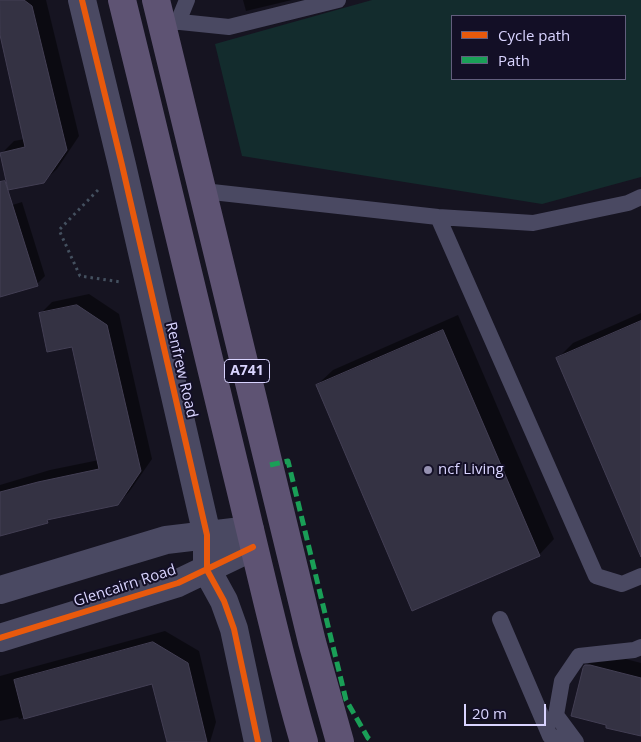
<!DOCTYPE html>
<style>
body{margin:0}
#map{position:relative;width:641px;height:742px;overflow:hidden;background:#161421;font-family:"Open Sans",sans-serif}
canvas{display:block}
.legend{position:absolute;left:451px;top:15px;width:175px;height:65px;box-sizing:border-box;background:#130f26;border:1px solid #625e7d;margin:0;padding:6px 9px;list-style:none;font-size:15px;color:#d9d4ff}
.legend li{display:flex;align-items:center;gap:10px;height:25px}
.legend b{width:25px;border:1px solid #625e7d}
.scale{position:absolute;left:464px;top:704px;width:82px;height:22px;box-sizing:border-box;border:2px solid #d9d4ff;border-top:0;padding-left:6px;font-size:15px;line-height:18px;white-space:nowrap;color:#d9d4ff;-webkit-text-stroke:4px #130f26;paint-order:stroke}
</style>
<div id="map">
<canvas width="641" height="742"></canvas>
<ul class="legend">
<li><b style="height:6px;background:#e8590c"></b>Cycle path</li>
<li><b style="height:6px;background:#1a9f57"></b>Path</li>
</ul>
<div class="scale">20 m</div>
</div>
<script>
const ctx = document.querySelector('canvas').getContext('2d');
ctx.lineJoin = 'round';
function fillPath(path, color) { ctx.fillStyle = color; ctx.fill(path, 'evenodd'); }
function stroke(path, color, width, dash) { ctx.strokeStyle = color; ctx.lineWidth = width; ctx.lineCap = dash ? 'butt' : 'round'; ctx.setLineDash(dash || []); ctx.stroke(path); }
function write(font, color, halo, rows, align = 'center') {
  ctx.font = font + ' "Open Sans",sans-serif'; ctx.lineWidth = 4; ctx.setLineDash([]); ctx.textBaseline = 'middle'; ctx.strokeStyle = halo; ctx.fillStyle = color; for (const [text, x, y, turn = 0] of rows) {
    ctx.save(); ctx.translate(x, y); ctx.rotate((+turn || 0) * Math.PI / 180); ctx.textAlign = isNaN(turn) ? turn : align; if (halo) ctx.strokeText(text, 0, 0); ctx.fillText(text, 0, 0); ctx.restore();
  }
}
const green = new Path2D(`
 M372,0H641V177L542,204L242,156L215,44ZM452,16H625V79H452Z`);
const shadow = new Path2D(`
 M0,0H46L79,136L57,169L44,181L2,153L14,141L25,139L0,29Z
 M243,0H292L246,11Z
 M22,202L45,276L37,284L0,296V209Z
 M89,294L119,314L152,459L129,492L117,504L50,518L47,522L0,535V485L50,470L99,460L73,346L41,313L52,302Z
 M641,313V525L558,358L573,343Z
 M458,315L554,539L539,555L317,385L333,370Z
 M165,631L199,651L216,722L210,742H168L153,682L19,719L18,717L0,721V676Z
 M603,653L641,663V735L586,666L598,654Z`);
const building = new Path2D(`
 M0,0H24L32,6L67,150L44,183L8,190L0,153L25,147L0,35Z
 M5,181L38,286L0,297V182Z
 M77,305L107,325L141,471L118,505L47,520L48,523L0,536V492L38,482L99,469L72,347L47,352L39,313Z
 M641,321V557L556,358Z
 M443,330L540,556L412,611L316,385Z
 M153,642L188,663L207,742H167L152,684L24,719L14,680Z
 M585,665H590L641,678V736L606,728V725L571,716L583,668Z`);
const path = new Path2D(`
 M98,190L59,230L80,276L121,282`);
const service = new Path2D(`
 M161,20L229,27L338,0
 M178,22L187,0
 M203,191L438,217L533,223L628,203L641,197
 M438,217L596,576L622,584L641,576
 M500,619L550,736L571,742
 M576,742L556,715L562,681L579,656L634,650L641,647`);
const minor = new Path2D(`
 M82,0L122,165L207,535V570L224,601L234,629L258,742
 M0,590L166,540L250,530
 M0,638L178,583L253,547`);
const primary = new Path2D(`
 M122,0C160,154 197,308 234,463C257,556 277,650 304,742
 M156,0L312,642L340,742`);
const quiet = new Path2D(`
 M270,465L288,461L346,700L368,738L373,742`);
const cycleway = new Path2D(`
 M82,0L122,165L207,535V570L224,601L234,629L258,742
 M0,638L178,583L253,547`);
const markers = [
 [428,470,5,"#9591b1"]
];
const shields = [
 [247,371,45]
];
const shieldNames = [
 ["A741",247,371]
];
const streetNames = [
 ["Renfrew Road",181,370,77],
 ["Glencairn Road",125,586,-18]
];
const poiNames = [
 ["ncf Living",438,470]
];
fillPath(green, '#132c2d');
fillPath(shadow, '#0007');
fillPath(building, '#343243');
stroke(building, '#433f54', 1);
stroke(path, '#44505f', 3, [2.5, 4]);
stroke(service, '#4a4962', 16);
stroke(minor, '#4a4962', 28);
stroke(primary, '#5e5373', 28);
stroke(quiet, '#1a9f57', 5, [10, 5]);
stroke(cycleway, '#e8590c', 6);
for (const [x, y, r, color] of markers) { const dot = new Path2D(); dot.arc(x, y, r, 0, 2 * Math.PI); ctx.fillStyle = color; ctx.fill(dot); stroke(dot, '#130f26', 2); }
for (const [x, y, w] of shields) { const box = new Path2D(); box.roundRect(x - w / 2, y - 11.5, w, 23, 4); ctx.fillStyle = '#130f26'; ctx.fill(box); stroke(box, '#d9d4ff', 1); }
write('bold 14px', '#d9d4ff', null, shieldNames);
write('15px', '#d9d4ff', '#130f26', streetNames);
write('15px', '#d9d4ff', '#130f26', poiNames, 'left');
</script>
